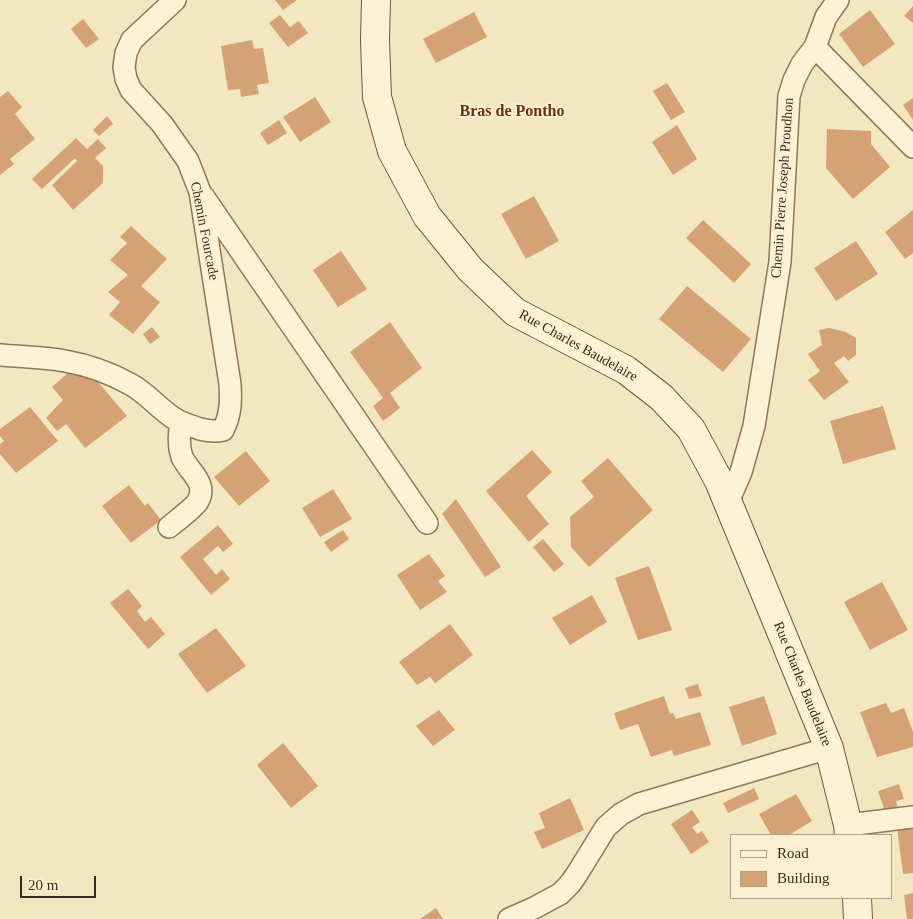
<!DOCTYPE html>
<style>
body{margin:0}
#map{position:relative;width:913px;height:919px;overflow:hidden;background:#f2e7c1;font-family:Georgia,serif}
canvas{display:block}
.legend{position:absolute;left:730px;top:834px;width:162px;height:65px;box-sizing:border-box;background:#f9f0d2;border:1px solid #ada289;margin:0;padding:6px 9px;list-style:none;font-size:15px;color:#3c2e1c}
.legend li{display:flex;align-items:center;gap:10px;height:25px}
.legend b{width:25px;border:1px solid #ada289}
.scale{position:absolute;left:20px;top:876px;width:76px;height:22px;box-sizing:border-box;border:2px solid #3c2e1c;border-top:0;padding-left:6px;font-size:15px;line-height:18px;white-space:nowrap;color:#3c2e1c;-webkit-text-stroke:4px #f9f0d2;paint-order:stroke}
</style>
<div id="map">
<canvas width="913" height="919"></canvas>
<ul class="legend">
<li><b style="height:6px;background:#fcf3d6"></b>Road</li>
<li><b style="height:14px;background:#d4a274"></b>Building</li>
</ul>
<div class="scale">20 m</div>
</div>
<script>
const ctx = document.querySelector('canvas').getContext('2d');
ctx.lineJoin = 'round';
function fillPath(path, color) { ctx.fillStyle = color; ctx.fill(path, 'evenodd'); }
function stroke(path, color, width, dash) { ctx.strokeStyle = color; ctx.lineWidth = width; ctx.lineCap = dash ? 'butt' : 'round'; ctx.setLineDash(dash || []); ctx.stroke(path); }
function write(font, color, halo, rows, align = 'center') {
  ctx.font = font + ' Georgia,serif'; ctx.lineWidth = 4; ctx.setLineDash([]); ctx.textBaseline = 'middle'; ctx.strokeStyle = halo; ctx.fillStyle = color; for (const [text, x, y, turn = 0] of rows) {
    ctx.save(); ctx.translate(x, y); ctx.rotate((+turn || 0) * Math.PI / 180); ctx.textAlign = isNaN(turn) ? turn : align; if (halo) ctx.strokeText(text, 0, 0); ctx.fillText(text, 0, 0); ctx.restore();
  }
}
const building = new Path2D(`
 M275,0H297L283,10Z
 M913,6V23L904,16Z
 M870,10L895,44L863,67L839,34Z
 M474,12L487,37L436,63L423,39Z
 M280,15L290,27L299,21L308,33L288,47L269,23Z
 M83,19L99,39L86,48L71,29Z
 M252,40L254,49L263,48L269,83L257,85L259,94L241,97L240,89L228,90L221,46Z
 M667,83L685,112L671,120L653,91Z
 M8,91L22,107L15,114L35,139L10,159L14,164L0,175V97Z
 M315,97L331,122L300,142L283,117Z
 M913,98V120L903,105Z
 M107,116L113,124L99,136L93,130Z
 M279,120L287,133L268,145L260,133Z
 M677,125L697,159L673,175L652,142Z
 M827,129L871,131V144L890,167L853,199L826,168Z
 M76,138L87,149L98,139L106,148L95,158L103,166V183L73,210L52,185L77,161L75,158L42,189L32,179Z
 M534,196L559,241L526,259L501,214Z
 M913,210V253L905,259L885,232Z
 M703,220L751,264L734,283L686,238Z
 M131,226L167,259L141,286L160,302L133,334L109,315L120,302L108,292L128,275L110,260L127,243L120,237Z
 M856,241L878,274L836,301L814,268Z
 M341,251L367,289L338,307L313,270Z
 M687,286L751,339L723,372L659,319Z
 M390,322L422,368L390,393L400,408L383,421L373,406L383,398L350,352Z
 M152,327L160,337L150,344L143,334Z
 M829,328L846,332L856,338V355L848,361L844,356L834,363L849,382L824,400L808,380L820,371L808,354L822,345L819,330Z
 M70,371L91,374L127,416L85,448L66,424L57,431L46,418L63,400L52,387Z
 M883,406L896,449L843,464L830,421Z
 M30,407L58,441L16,473L0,454V444L4,441L0,436V429Z
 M532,450L552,472L526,496L549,524L529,542L486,491Z
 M246,451L270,481L239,506L214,477Z
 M608,458L653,510L589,567L571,547L570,517L594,497L581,481Z
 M129,485L145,506L148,503L161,520L131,543L102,506Z
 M333,489L352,519L320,537L302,508Z
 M456,499L501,567L485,577L442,514Z
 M218,525L233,544L223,552L218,546L203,559L216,575L222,569L230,579L211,595L180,557Z
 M343,530L349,539L331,552L324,542Z
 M543,539L564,564L554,572L533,547Z
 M429,554L445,576L438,581L447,592L420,610L397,575Z
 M649,566L672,630L638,640L615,578Z
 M882,582L908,630L870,650L844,602Z
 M128,589L142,606L137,611L145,622L151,617L165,634L148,649L110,603Z
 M592,595L607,622L570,645L552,618Z
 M450,624L473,655L435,683L430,677L417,685L399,662Z
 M216,628L246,666L207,693L178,654Z
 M698,684L702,696L689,699L685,688Z
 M664,696L670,714L673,713L676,719L700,712L711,745L674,756L672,750L651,757L638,724L620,730L614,713Z
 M764,696L777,734L742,746L729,707Z
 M886,703L891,713L904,708L913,732V747L877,757L860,712Z
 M439,710L455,730L433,746L416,726Z
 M283,743L318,786L291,808L257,765Z
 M899,784L904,799L896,801L898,808L885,811L878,791Z
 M754,788L759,799L728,813L723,803Z
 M796,794L812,821L789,835H771L759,814Z
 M570,798L584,830L542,849L534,832L545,828L539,813Z
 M692,810L700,822L692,827L697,834L702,831L709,842L691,854L671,824Z
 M913,826V873L903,874L897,828Z
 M913,893V919H907L904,895Z
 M436,908L443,919H420Z`);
const street = new Path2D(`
 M815,47L913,147
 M203,196L427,523
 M0,355C21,357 44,357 65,361C88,365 110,373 130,384C147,393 159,409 175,419C183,424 192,426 200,429C208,431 215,432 223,430C231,415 231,400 230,384L200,192L188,161L162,124L131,90L126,79L124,67L126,53L132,40L175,0
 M728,502L741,472L754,426L780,262L789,96L794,80L802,64L815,47L826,17L838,0
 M169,527C176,521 194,508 198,501C208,483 189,472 182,457C178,445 179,435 181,423
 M848,825L913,817
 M509,919L534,908L560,894L570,884L577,874L606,827L621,814L639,804L829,748`);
const secondary = new Path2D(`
 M376,0L375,40L377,97L392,151L427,216L470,269L515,312L626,370L661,397L691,429L719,481L829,748L848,825L849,835
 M857,898L858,919`);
const streetNames = [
 ["Chemin Pierre Joseph Proudhon",783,188,-86],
 ["Chemin Fourcade",204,231,79],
 ["Rue Charles Baudelaire",578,346,29],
 ["Rue Charles Baudelaire",802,684,68]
];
const quarterNames = [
 ["Bras de Pontho",512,112]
];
fillPath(building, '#d4a274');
stroke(street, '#8e7857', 24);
stroke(secondary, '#70583a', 30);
stroke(street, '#fcf3d6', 21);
stroke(secondary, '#fcf3d6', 28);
write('14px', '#3c2e1c', '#f9f0d2', streetNames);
write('bold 16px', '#6d2f17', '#f9f0d2', quarterNames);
</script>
